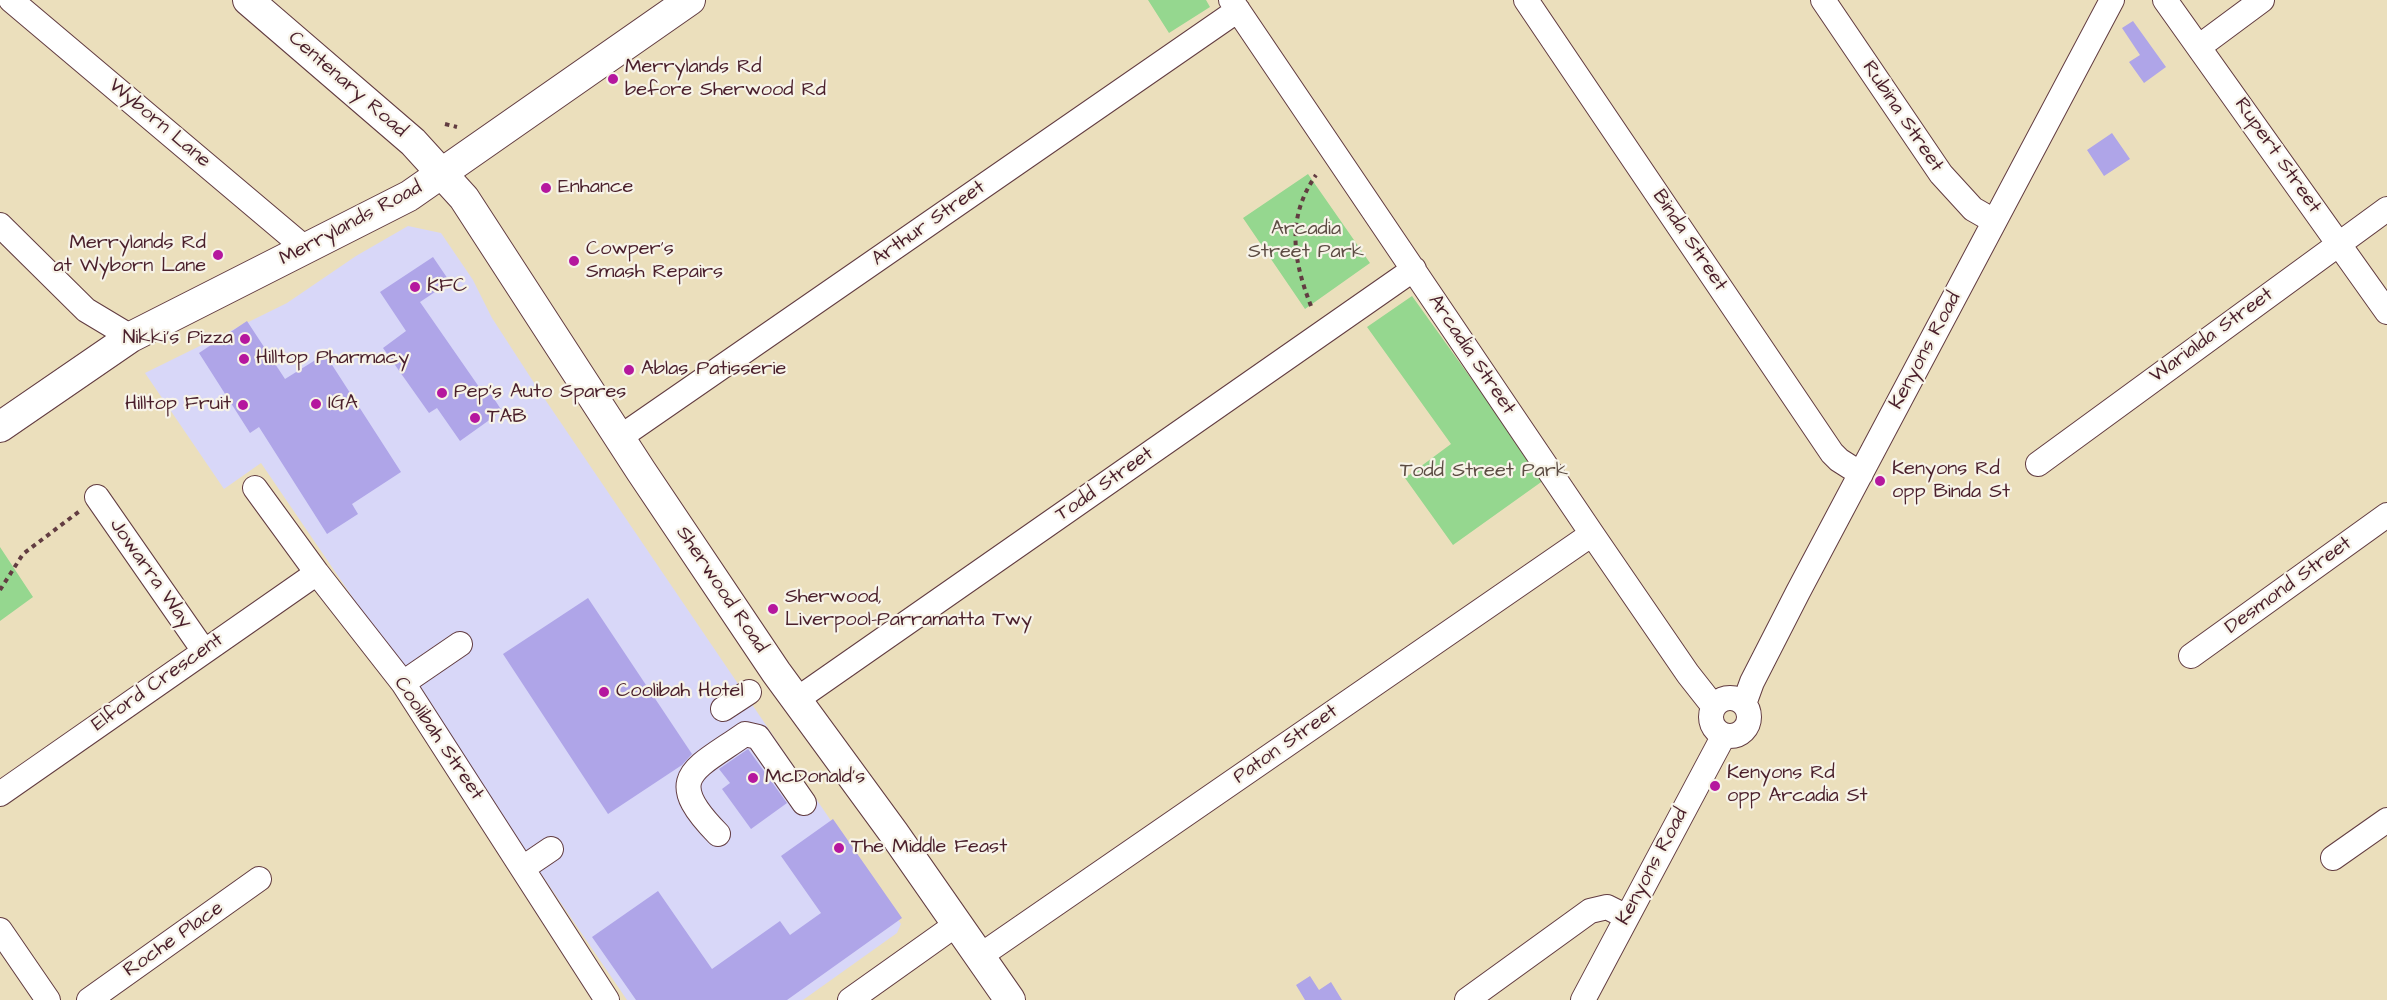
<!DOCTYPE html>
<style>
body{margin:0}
canvas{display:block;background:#ebdfbc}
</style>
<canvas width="2387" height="1000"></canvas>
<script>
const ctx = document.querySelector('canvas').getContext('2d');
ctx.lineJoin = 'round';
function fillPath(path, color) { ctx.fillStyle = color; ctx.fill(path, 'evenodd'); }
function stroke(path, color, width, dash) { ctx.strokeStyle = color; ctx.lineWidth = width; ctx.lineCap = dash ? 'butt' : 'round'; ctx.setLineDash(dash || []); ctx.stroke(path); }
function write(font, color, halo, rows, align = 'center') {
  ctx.font = font + ' "Architects Daughter",sans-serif'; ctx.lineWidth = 4.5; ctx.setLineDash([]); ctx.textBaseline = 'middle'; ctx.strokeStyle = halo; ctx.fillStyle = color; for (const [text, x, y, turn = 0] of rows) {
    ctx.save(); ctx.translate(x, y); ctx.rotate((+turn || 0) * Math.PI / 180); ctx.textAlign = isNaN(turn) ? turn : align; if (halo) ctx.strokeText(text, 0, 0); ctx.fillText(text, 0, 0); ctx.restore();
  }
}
const built = new Path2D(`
 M408,226L441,233L473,280L492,318L540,392L901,924L897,933L803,1000H627L261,463L224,489L145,373L287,303L356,256Z`);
const green = new Path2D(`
 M1148,0H1206L1210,7L1169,33Z
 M1308,174L1370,263L1305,309L1243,218Z
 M1412,296L1544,480L1453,545L1405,478L1451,444L1367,327Z
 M0,547L33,597L0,621Z`);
const building = new Path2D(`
 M2133,21L2166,67L2144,83L2129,62L2140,55L2122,28Z
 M2112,133L2130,159L2104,176L2087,150Z
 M433,257L450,282L420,302L486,397L491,394L502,411L460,441L437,408L429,413L383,348L406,331L380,292Z
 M247,321L285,379L325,354L401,472L352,504L358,514L327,534L259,427L250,433L199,353Z
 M588,598L692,754L682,765L608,814L503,654Z
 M748,749L787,803L751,829L722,789L730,783L719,769Z
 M833,819L902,918L787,1000H636L592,937L658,891L712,969L780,921L790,935L821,913L781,856Z
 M1310,976L1319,990L1331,982L1342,1000H1305L1296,985Z`);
const path = new Path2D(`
 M445,124L457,127
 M1311,306C1293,260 1286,218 1316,175
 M0,590L23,554L81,510`);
const minor = new Path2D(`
 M11,0L306,249
 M1231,0L1592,534L1688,674L1714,707
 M1526,0L1832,453L1839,460L1861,474
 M1823,0L1941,174L1973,209L1994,221
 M2165,0L2387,312
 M2200,46L2262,0
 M0,225L86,310L131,337
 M619,438L1238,10
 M2038,464L2387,209
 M255,488L317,573L403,683L607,1000
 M97,497L204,651
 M2191,656L2387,515
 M403,683L460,644
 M1711 717a19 19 0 1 1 38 0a19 19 0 1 1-38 0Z
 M796,700L1414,269
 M1744,704L1752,682L1798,592L2112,0
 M723,709L749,692
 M0,794L317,573
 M718,834C662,777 694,770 745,734L758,737L804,803
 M2333,858L2387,820
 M523,868L551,849
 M0,930L48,1000
 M980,956L1592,534
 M89,1000L259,879
 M850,1000L957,924
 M1467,1000L1590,911L1607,907L1627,917
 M1583,1000L1724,735`);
const major = new Path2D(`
 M248,0L413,142L464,198L641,471L776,672L893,832L1010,1000
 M0,427L131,337L409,196L690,0`);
const markers = [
 [613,79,6,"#b5179e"],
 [546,188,6,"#b5179e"],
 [218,255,6,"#b5179e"],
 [574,261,6,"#b5179e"],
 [415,287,6,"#b5179e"],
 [245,339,6,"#b5179e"],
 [244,359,6,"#b5179e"],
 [629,370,6,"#b5179e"],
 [442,393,6,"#b5179e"],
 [316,404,6,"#b5179e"],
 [243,405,6,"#b5179e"],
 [475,418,6,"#b5179e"],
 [1880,481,6,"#b5179e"],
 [773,609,6,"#b5179e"],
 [604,692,6,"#b5179e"],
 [753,778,6,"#b5179e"],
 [1715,786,6,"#b5179e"],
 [839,848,6,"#b5179e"]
];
const poiNames = [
 ["Merrylands Rd",625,68],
 ["before Sherwood Rd",625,91],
 ["Enhance",558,188],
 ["Merrylands Rd",206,244,"right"],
 ["at Wyborn Lane",206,267,"right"],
 ["Cowper's",586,250],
 ["Smash Repairs",586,273],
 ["KFC",427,287],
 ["Nikki's Pizza",233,339,"right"],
 ["Hilltop Pharmacy",256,359],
 ["Ablas Patisserie",641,370],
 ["Pep's Auto Spares",454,393],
 ["IGA",328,404],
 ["Hilltop Fruit",231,405,"right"],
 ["TAB",487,418],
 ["Kenyons Rd",1892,470],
 ["opp Binda St",1892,493],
 ["Sherwood,",785,598],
 ["Liverpool-Parramatta Twy",785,621],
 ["Coolibah Hotel",616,692],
 ["Kenyons Rd",1727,774],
 ["opp Arcadia St",1727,797],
 ["McDonald's",765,778],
 ["The Middle Feast",851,848]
];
const streetNames = [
 ["Centenary Road",347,85,41],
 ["Rubina Street",1902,117,56],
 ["Wyborn Lane",159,124,40],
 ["Rupert Street",2277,156,55],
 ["Merrylands Road",351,224,-28],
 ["Arthur Street",929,224,-35],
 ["Binda Street",1689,241,56],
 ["Warialda Street",2212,336,-36],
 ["Kenyons Road",1926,351,-62],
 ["Arcadia Street",1471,355,56],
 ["Todd Street",1105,485,-35],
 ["Jowarra Way",150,574,55],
 ["Desmond Street",2289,586,-36],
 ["Sherwood Road",721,590,56],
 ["Elford Crescent",158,683,-35],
 ["Coolibah Street",438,739,56],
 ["Paton Street",1286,745,-35],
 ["Kenyons Road",1653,867,-62],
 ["Roche Place",174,940,-35]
];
const parkNames = [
 ["Arcadia",1306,230],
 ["Street Park",1306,253],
 ["Todd Street Park",1484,472]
];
fillPath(built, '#d8d7f8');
fillPath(green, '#95d78f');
fillPath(building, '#afa5e8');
stroke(minor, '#623c41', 26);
stroke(major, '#623c41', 32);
stroke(path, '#623c41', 4, [4.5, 4.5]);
stroke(minor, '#fff', 24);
stroke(major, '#fff', 30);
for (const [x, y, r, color] of markers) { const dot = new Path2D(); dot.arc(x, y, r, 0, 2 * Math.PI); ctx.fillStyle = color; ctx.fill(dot); stroke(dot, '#f7f3e8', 2); }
write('20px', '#4a1f2b', '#f7f3e8', poiNames, 'left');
write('20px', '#4a1f2b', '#f7f3e8', streetNames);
write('20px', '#5d4d44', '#f7f3e8', parkNames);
</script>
